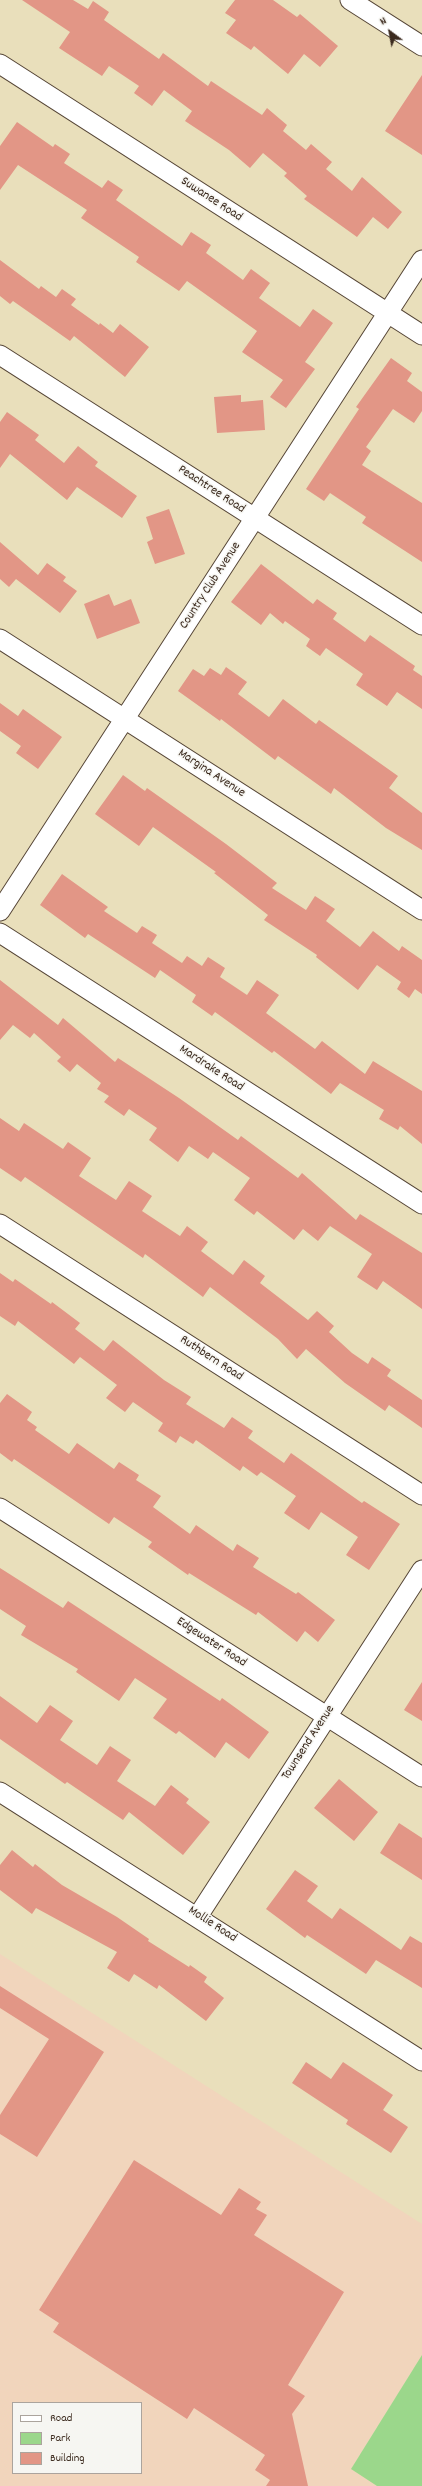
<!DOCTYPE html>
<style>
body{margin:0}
#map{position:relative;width:422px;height:2486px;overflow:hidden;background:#e9dfbb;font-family:Dekko,sans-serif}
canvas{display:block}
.legend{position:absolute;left:12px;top:2402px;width:130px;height:72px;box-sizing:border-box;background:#f6f6f2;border:1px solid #aba49d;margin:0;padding:5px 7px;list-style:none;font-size:12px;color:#3b2a1e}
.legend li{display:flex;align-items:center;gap:8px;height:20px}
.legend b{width:20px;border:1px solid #aba49d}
.north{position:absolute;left:370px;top:12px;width:40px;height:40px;-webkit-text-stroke:3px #f6f6f2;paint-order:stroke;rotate:328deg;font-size:11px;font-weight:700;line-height:16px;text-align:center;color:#3b2a1e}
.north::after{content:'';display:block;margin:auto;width:14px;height:18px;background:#3b2a1e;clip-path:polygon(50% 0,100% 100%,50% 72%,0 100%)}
</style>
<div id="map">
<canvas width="422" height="2486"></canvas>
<ul class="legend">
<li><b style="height:5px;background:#fff"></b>Road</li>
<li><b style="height:11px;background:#9bd78b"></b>Park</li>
<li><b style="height:11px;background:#e29686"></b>Building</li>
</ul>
<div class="north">N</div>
</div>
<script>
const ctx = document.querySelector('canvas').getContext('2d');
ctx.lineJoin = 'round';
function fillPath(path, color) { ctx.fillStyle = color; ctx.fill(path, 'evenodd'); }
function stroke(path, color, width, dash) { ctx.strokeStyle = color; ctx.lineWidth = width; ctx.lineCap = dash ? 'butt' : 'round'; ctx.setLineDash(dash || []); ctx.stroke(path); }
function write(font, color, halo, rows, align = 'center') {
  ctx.font = font + ' Dekko,sans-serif'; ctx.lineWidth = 3; ctx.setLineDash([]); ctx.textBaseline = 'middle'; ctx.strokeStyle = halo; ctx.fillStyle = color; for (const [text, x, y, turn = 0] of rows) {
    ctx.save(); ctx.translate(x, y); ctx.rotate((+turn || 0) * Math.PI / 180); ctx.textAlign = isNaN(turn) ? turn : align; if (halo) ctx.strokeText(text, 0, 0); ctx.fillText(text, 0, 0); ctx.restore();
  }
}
const built = new Path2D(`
 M0,1954L422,2224V2355L351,2469L377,2486H0ZM13,2403H141V2473H13Z`);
const green = new Path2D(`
 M422,2355V2486H377L351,2469Z`);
const building = new Path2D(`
 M22,0H73L88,9L93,1L109,12L104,20L159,59L163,53L208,86L211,81L262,115L267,108L287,125L283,131L306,150L311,144L332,162L326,169L352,191L362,177L402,212L388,229L373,217L357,237L304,199L307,196L284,176L287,173L263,153L250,168L229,150L185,121L192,111L164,90L152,106L134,93L139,86L109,66L102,76L59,48L70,32Z
 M235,0H273L297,17L300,14L338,46L320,67L304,54L288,74L254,46L251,50L226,33L236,20L225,13Z
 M422,75V155L385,131Z
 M17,122L53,147L55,144L70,154L64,163L102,188L108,180L123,190L116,200L182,246L191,232L211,245L206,253L243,280L251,269L270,283L259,298L300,327L313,309L333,323L305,362L315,369L286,408L270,397L283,380L242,352L257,331L187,281L179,291L136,262L139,257L81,218L87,210L18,165L0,190V146Z
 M0,260L39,289L41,286L56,297L62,289L76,299L71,305L99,325L100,323L113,333L120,324L149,347L125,377L74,336L70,341L13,301L10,304L0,296Z
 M391,358L412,373L407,381L422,392V411L414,423L393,409L366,447L371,451L362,465L422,503V562L362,523L366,517L330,493L324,501L306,489L359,409L356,407Z
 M241,395V402L263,400L265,430L217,433L214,397Z
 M7,412L39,435L35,440L64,463L78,446L98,462L95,466L137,496L122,518L77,487L67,500L10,454L0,468V422Z
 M169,509L185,554L155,564L147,542L153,539L146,517Z
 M0,542L38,575L47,563L66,577L63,581L77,591L60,613L16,579L9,587L0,579Z
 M261,564L313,604L317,599L337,613L333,619L365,642L370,635L415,666L413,670L422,676V709L397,692L387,706L356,685L363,674L326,648L320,656L306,646L310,639L285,621L283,624L270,613L261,625L231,602Z
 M109,594L114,606L131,599L140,623L97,639L84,604Z
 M226,667L247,682L238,694L269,717L283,699L316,724L319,720L398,776L389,788L422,813V850L386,828L334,788L331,794L278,756L275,760L221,719L220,721L178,691L193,669L204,676L210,668L221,675Z
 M0,703L18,716L23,709L62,737L38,769L16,753L21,746L0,731Z
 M123,775L145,791L147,788L226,844L277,883L272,888L306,910L315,896L335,909L326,921L360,947L373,931L399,951L402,946L422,960V994L415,989L409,998L397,989L401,982L377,965L358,990L316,957L317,955L264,920L268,915L214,873L216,872L153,827L139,846L95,814Z
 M62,874L108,907L104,911L137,933L142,926L157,935L152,943L182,963L187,956L202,966L208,957L225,968L220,977L247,995L257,980L279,995L266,1013L315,1049L322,1041L365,1074L373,1061L422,1091V1144L400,1126L398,1130L379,1119L384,1110L340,1083L331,1094L274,1051L272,1053L215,1012L212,1016L192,1002L196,995L160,970L155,978L88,934L85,938L40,905Z
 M0,980L58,1025L63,1018L115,1062L118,1058L179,1098L238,1140L241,1136L298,1178L302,1173L356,1220L360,1214L422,1253V1309L383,1281L377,1290L357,1277L372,1254L330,1226L318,1241L303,1229L294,1240L257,1211L254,1215L234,1200L250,1178L213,1152L208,1159L189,1146L178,1162L149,1140L157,1128L129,1109L124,1116L104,1102L109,1096L97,1089L101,1083L77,1064L70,1072L57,1061L61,1057L34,1033L30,1038L13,1025L0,1040Z
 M0,1118L19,1131L24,1123L63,1149L68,1142L91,1158L79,1176L116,1200L129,1181L152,1196L142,1211L180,1236L187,1226L208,1242L201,1251L233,1275L244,1260L265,1276L260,1283L308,1320L317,1311L334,1326L329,1332L352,1353L368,1364L372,1357L391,1370L387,1376L422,1400V1428L389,1405L385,1411L345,1383L306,1349L297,1359L278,1339L210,1287L203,1297L145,1254L143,1258L25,1177L21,1182L0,1168Z
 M0,1273L13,1282L15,1279L51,1304L52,1302L80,1323L75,1329L104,1351L113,1340L164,1380L191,1397L186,1404L224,1428L232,1417L253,1431L248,1438L284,1463L291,1453L362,1503L364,1501L400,1524L369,1570L346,1555L358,1537L321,1512L309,1530L284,1513L296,1496L261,1472L257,1476L243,1466L240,1471L196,1440L193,1444L180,1436L176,1443L158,1431L163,1423L133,1402L125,1412L106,1398L117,1385L80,1357L74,1364L18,1321L15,1326L0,1316Z
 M7,1394L32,1412L27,1420L37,1427L35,1430L69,1454L77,1443L114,1469L119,1462L139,1475L136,1480L161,1496L153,1507L190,1534L196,1525L233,1551L237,1544L259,1558L253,1567L296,1594L298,1592L335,1620L318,1642L305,1631L297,1642L258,1612L256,1615L189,1573L188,1575L148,1547L152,1542L114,1517L109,1524L14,1459L12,1462L0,1453V1403Z
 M0,1568L63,1608L68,1601L220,1701L222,1698L269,1732L249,1759L226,1742L215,1758L179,1731L176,1734L153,1718L167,1699L135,1678L119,1701L76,1672L78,1669L21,1635L26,1626L0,1609Z
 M422,1682V1721L404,1710Z
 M0,1696L37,1723L50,1705L73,1721L60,1740L97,1765L110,1746L131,1760L117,1781L155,1806L171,1785L189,1799L186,1803L210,1822L183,1855L129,1812L123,1820L67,1782L65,1784L0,1739Z
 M339,1779L378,1812L354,1841L314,1808Z
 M399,1823L422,1838V1880L380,1853Z
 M12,1850L33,1867L35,1864L62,1885L117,1917L149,1939L148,1941L189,1967L190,1965L207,1977L204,1982L224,1998L206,2021L159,1985L157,1989L134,1974L129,1982L107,1968L117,1952L36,1908L32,1914L0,1890V1865Z
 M295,1870L318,1886L307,1901L332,1919L340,1908L401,1950L410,1936L422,1943V1988L376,1960L366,1974L307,1935L305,1938L266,1909Z
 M0,1986L104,2052L37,2157L0,2134V2115L49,2039L0,2008Z
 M306,2062L331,2079L343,2062L393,2095L383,2110L408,2127L391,2153L346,2124L348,2120L292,2083Z
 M134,2160L221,2215L239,2188L261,2202L256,2209L267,2215L254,2235L344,2292L288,2385L305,2396L292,2414L308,2486H266L270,2480L255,2470L265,2455L194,2408L187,2419L53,2332L59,2323L39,2310Z`);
const minor = new Path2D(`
 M350,0L422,46
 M0,64L422,335
 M0,355L422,625
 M0,639L422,910
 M0,911L422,260
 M0,933L422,1204
 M0,1224L422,1495
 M0,1508L422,1777
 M0,1792L422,2061
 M198,1916L422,1570`);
const streetNames = [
 ["Suwanee Road",211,200,33],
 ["Peachtree Road",211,490,33],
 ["Country Club Avenue",211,586,-57],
 ["Margina Avenue",211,774,33],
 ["Mardrake Road",211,1069,33],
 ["Ruthbern Road",211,1359,33],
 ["Edgewater Road",211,1643,33],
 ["Townsend Avenue",309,1743,-57],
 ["Mollie Road",212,1925,33]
];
fillPath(built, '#f1d5bc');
fillPath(green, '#9bd78b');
fillPath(building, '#e29686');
stroke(minor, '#554536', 21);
stroke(minor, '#fff', 19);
write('13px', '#3b2a1e', '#f6f6f2', streetNames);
</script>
